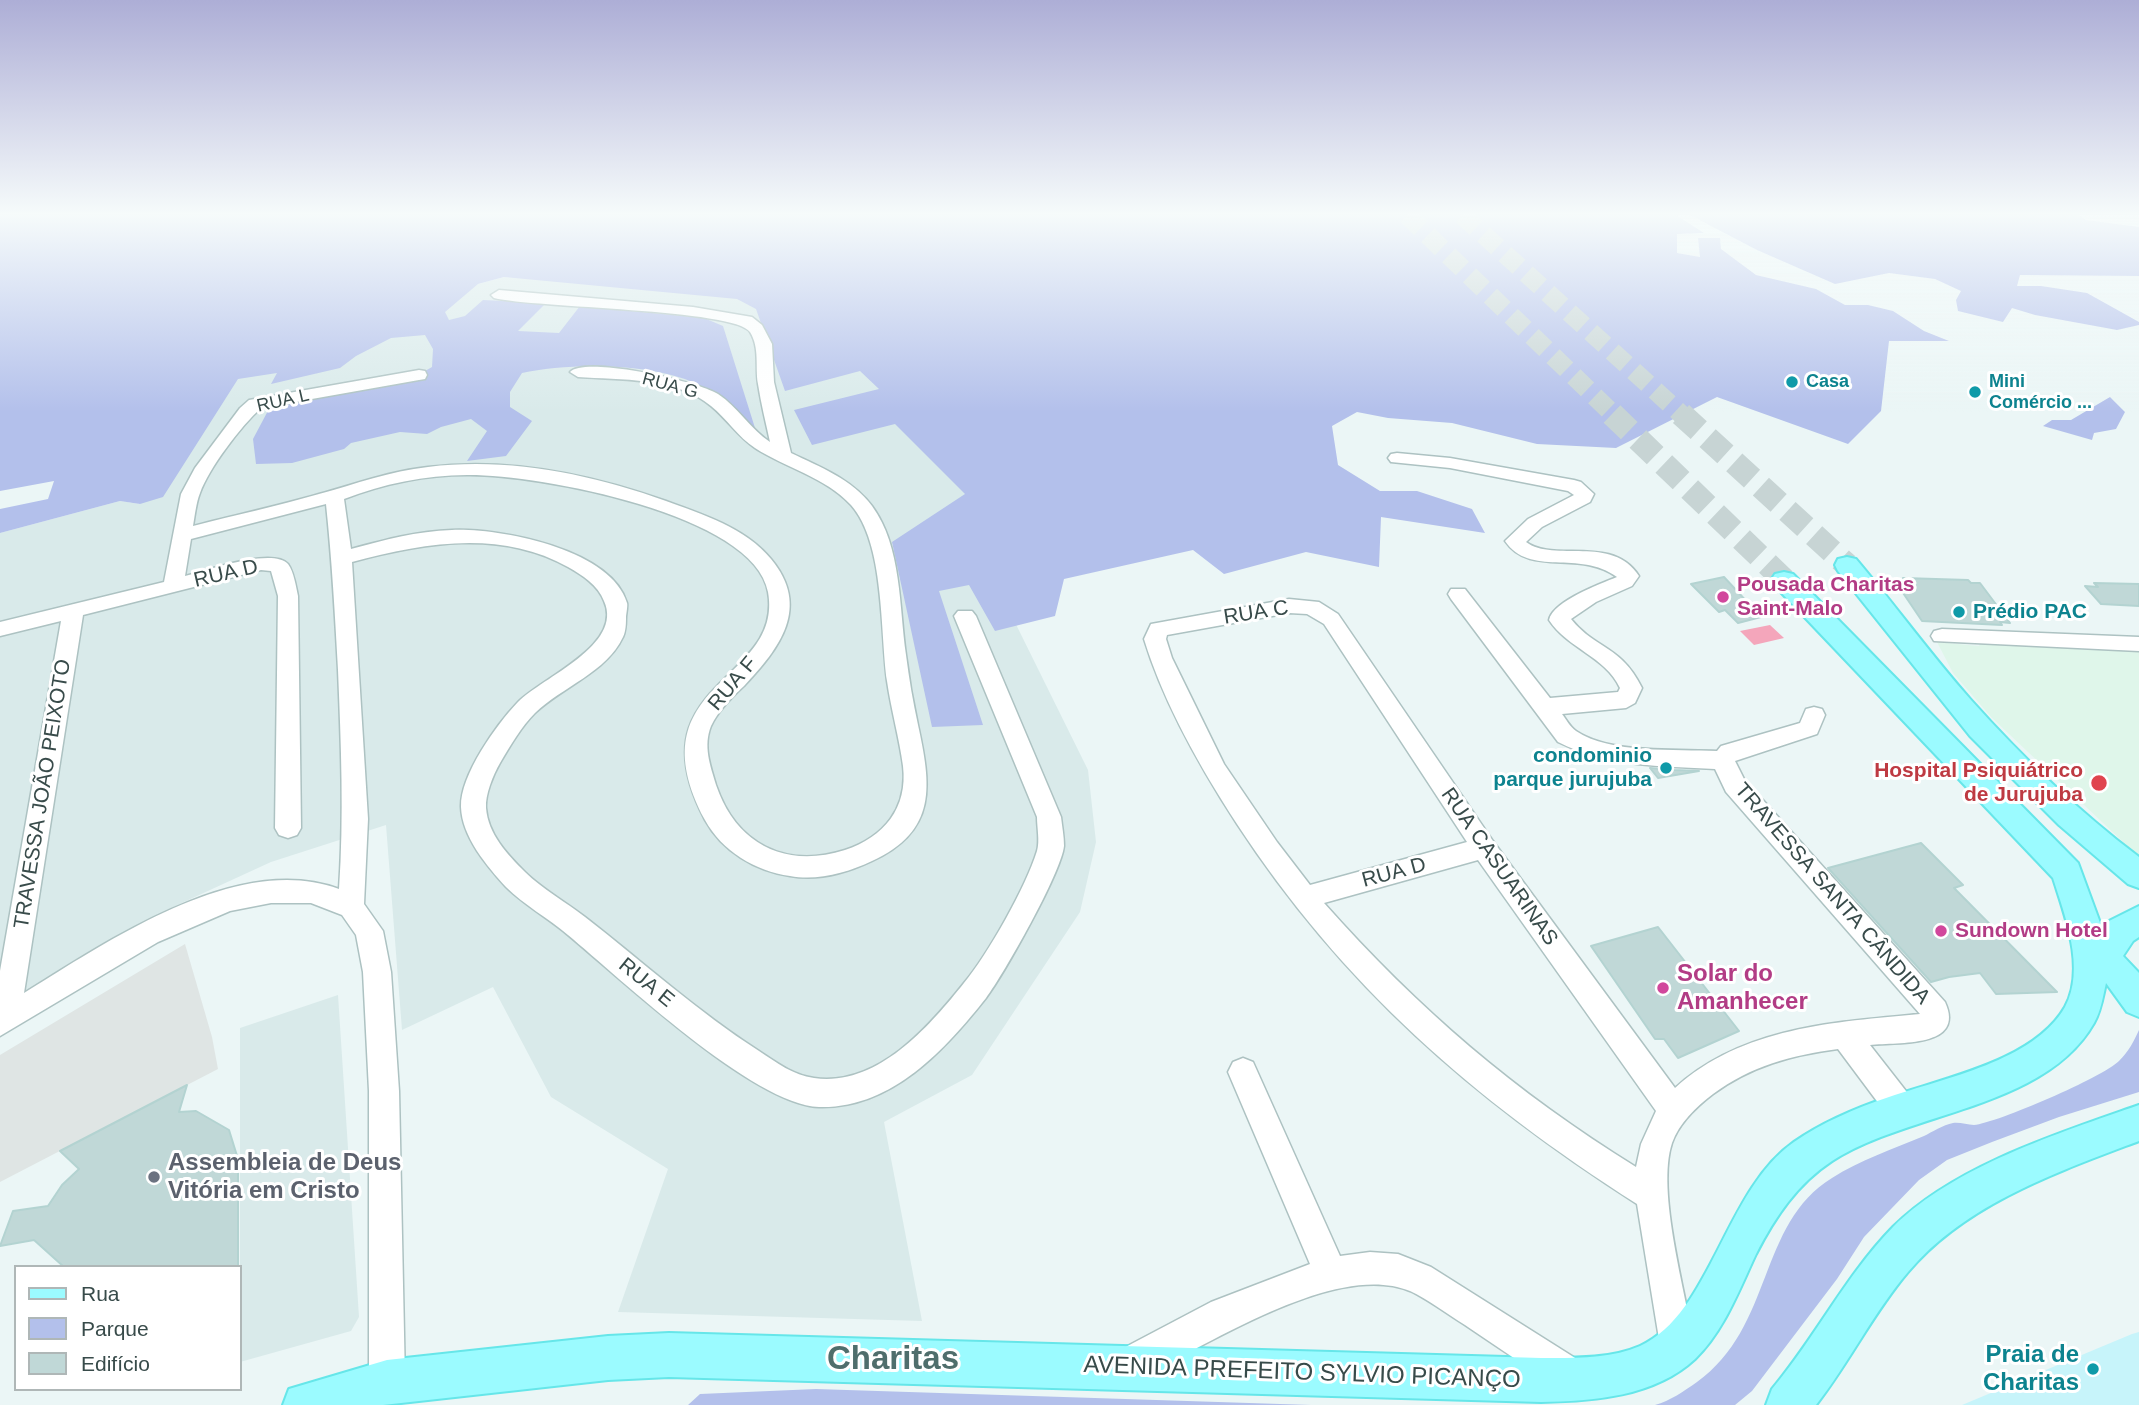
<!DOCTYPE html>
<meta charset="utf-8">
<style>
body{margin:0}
#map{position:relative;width:2139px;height:1405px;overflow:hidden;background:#ebf6f6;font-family:Arial,sans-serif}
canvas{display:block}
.legend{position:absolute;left:14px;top:1265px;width:228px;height:126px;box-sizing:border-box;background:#fff;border:2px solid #afb7b7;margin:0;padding:9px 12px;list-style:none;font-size:21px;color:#384b4a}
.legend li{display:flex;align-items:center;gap:14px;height:35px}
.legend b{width:35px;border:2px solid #afb7b7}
</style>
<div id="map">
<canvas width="2139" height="1405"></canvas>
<ul class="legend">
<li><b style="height:9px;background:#9bfbff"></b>Rua</li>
<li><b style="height:19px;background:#b3c0eb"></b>Parque</li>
<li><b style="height:19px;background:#c0d8d7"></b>Edifício</li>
</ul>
</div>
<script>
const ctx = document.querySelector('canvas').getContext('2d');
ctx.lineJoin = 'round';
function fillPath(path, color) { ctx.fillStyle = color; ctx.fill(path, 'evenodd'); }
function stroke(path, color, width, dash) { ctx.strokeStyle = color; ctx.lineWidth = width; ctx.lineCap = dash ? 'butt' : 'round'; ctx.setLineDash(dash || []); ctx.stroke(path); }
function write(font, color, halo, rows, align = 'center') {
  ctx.font = font + ' Arial,sans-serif'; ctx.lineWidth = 6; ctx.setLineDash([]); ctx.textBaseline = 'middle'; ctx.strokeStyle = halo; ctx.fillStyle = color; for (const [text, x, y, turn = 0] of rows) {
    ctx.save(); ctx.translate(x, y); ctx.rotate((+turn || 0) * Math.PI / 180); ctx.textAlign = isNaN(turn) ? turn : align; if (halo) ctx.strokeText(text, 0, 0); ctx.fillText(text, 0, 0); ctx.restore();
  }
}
const residential = new Path2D(`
 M504,277L775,288L953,443L997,586L1088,770L1096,842L1080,912L972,1075L884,1122L922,1321L618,1312L668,1169L551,1097L493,987L402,1030L386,825L271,862L173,907L80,957L0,1007V533L120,501L140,504L238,378L478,284Z
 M338,995L359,1317L351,1331L240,1362V1028Z`);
const medical = new Path2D(`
 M1987,632L2139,640V857L1991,717L1953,673L1937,642L1979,646Z`);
const green = new Path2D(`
 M0,215H1676L1704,233L1677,234V253L1700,257L1698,238H1720L1721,249L1756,275L1816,289L1845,305H1868L1893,311L1924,331L1949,341H1889L1881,411L1848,444L1717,397L1616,448L1537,444L1452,423L1388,418L1357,412L1332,426L1338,465L1380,491H1417L1472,509L1485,533L1381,517L1379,567L1306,552L1224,574L1193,550L1064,579L1055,616L995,631L969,585L939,591L983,725L932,727L892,542L965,494L895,424L812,445L794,410L879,389L860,371L785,391L756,309L737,299L504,277L478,284L445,312L449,320L465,316L483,300L546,303L518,331L559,333L580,306L704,318L723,326L755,428H747C735,415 723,400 708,390C665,362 571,362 522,373L510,392V407L532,421L506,456L467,461L487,431L471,419L441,427L427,434L400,432L351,443L344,449L292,463L256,464L253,439L270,407L413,378L432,367L433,349L425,335L391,338L356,356L340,368L271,384L277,373L238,379L163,497L140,504L120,501L0,533V509L48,499L54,481L0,491Z
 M1690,215H2079L2086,220L2139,227V276L2020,275L2017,286H2041L2087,293L2139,322V325L2117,330L2035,315L2012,308L2003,322L1958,311L1956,300L1961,291L1935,279L1889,273L1835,284L1757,250Z
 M2110,397L2125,412L2116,429L2094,433L2092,440L2043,426L2052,420H2071Z
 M2139,1030V1092L2059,1117L1992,1142L1947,1160L1919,1180L1864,1237L1837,1279L1752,1391L1735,1405H1655C1670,1401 1684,1391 1697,1382C1774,1327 1757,1224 1832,1178C1860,1160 1893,1149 1924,1136C1932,1132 1943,1125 1953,1123C1960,1122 1967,1125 1974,1125C1997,1123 2103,1077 2119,1061C2129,1051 2134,1041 2139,1030Z
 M816,1389L1311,1405H688L700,1394Z`);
const sand = new Path2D(`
 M2139,1332V1405H1962L2132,1334Z`);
const parking = new Path2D(`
 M185,944L212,1037L218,1069L0,1182V1055Z`);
const water = new Path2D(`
 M1770,625L1784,638L1754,645L1740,631Z`);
const building = new Path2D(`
 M1724,577L1761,617L1738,623L1725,610L1719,612L1691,584Z
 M1903,578L1968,580L1971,583H1980L2010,623L2000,622L2002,625L1922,621L1895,581H1905Z
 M2094,583L2139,584V606L2101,604L2085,586L2098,587Z
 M1650,768L1674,770L1699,771L1658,778Z
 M1921,843L1963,885L1954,888L2057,992L1996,994L1980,973L1949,977L1931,982L1828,868Z
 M1658,927L1739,1031L1678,1058L1664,1039H1655L1591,946Z
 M187,1085L179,1112L196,1111L229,1130L238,1159V1267H64L34,1240L0,1246L13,1211L48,1206L62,1185L79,1169L60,1151Z`);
const majorTunnelFar1 = new Path2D(`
 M1407,215L1614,415
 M1462,215L1682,415`);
const majorTunnel = new Path2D(`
 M1612,414L1784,580
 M1681,414L1847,565`);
const minor = new Path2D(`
 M499,290L693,307L752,317L762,325L772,344L774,382L791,453C820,467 852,479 872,506C902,547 899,607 906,655C909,679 913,702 918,725C931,785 938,831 872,861C847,873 817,881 790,876C755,871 722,851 705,820C632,681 784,683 768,592C754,513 534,474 467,475C425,475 383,484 344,499L351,549C384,540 417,531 452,530C500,528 611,549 627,603C628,605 626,615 626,617C626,623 626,631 623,637C607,672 562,687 535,713C521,727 510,746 500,763C493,775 485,795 486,808C488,834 507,854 525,872C542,889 566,902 585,917C643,962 698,1012 759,1051C777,1063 793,1075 814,1078C877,1087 929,1027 964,983C988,954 1026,887 1037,851C1040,841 1037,828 1037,817L954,616L958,611H972L976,616L1061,817C1062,826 1064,836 1064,846C1061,873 1004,974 986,998C945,1050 891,1109 819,1107C754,1105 621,979 568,935C548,918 524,905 506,887C487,866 462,837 461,807C460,775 497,724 518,702C543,677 624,645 604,601C598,585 582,575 568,567C500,529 423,543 352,562L368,819L364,904L383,931L391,972L399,1091L405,1382L400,1395L387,1400L374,1395L369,1382V1091L363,972L356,935L342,915L311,903H271L230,911L158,942L0,1036V971L61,621L0,636V622L164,582L181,494L195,468L240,408L249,400L419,370L425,371L427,375L425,379L419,380L261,408C241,426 209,468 200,493C196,503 195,515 193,526C235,515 278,506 319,494C356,484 390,471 428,467C509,457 590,474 666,501C702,514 746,528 771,559C811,607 780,648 744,686C732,697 718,711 711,726C703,746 710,765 716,785C736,844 785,869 845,850C884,837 908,808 903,766C899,737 891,709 887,681C880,632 885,543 851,505C825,477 786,468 755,448C738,437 727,419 711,406C677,377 620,380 578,377L570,372C585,356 697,381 718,394C738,407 750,429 770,442C766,423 761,404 758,384C755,367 760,348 750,332C735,309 534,308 494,298L491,295ZM326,504C332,560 335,615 338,670C341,744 344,816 339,889C238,851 107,942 24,993L83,615L261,570L271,571L278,596L275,828L279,835L288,838L297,835L301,828L298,596C296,587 294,572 288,564C273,547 205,571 185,576L191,539Z
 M1397,453L1450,458L1574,480L1581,482L1594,494L1590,502L1542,527L1526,542C1554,563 1612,534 1639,576L1632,586L1596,602L1571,619C1596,650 1621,645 1642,688L1635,703L1626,708L1562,714C1566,719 1570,727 1576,731C1610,754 1676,749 1717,751L1721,746L1800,723L1806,709L1814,707L1822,709L1825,715L1817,734L1735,761L1744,779L1945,1002C1966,1048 1899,1042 1870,1045L1913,1100L1917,1110L1913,1120L1902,1125L1891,1120L1838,1049C1792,1055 1751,1066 1713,1094C1696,1107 1679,1123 1672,1143C1656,1191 1686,1293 1694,1345L1689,1357L1677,1362L1665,1357L1660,1345L1637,1204C1474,1100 1343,986 1237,824C1200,767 1164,704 1144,639L1151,624L1289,599L1319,602L1338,614L1493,841L1675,1088C1742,1027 1835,1022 1920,1014L1726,792L1715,769C1660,766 1608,767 1558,742L1451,599L1448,594L1451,589H1465L1550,698L1618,692L1620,688C1605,656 1568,649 1549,620C1553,601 1600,584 1617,577C1579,549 1530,578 1505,541L1528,519L1574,495L1568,491L1450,468L1391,462L1388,458L1391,454ZM1289,613L1307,614L1324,624L1467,842L1310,885L1277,842L1224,764L1172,658L1166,639L1167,635ZM1478,860L1656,1111L1641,1144L1636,1167C1515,1092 1418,1009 1324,903Z
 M1942,629L2139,637V651L1934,641L1931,636L1934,631Z
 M1243,1058L1253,1062L1340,1256L1370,1252L1398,1254L1431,1267L1583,1363L1589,1375L1583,1387L1571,1393L1559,1387C1527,1367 1496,1346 1465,1325C1447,1314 1429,1300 1410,1291C1333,1259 1200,1352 1130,1381L1118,1375L1112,1363L1118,1351L1211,1302L1310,1264L1228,1072L1233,1062Z`);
const major = new Path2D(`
 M1847,557L1856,559C1895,605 1931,655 1971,700C2022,757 2078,811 2139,857V888L2128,884L2059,825L1970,736L1838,571L1835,565L1838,559Z
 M1784,572L1793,574L2078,863L2103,931L2109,921L2139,906V937L2133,941L2123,956L2139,973V1017L2127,1012L2106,983C2103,996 2101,1011 2094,1023C2045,1109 1910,1111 1832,1161C1797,1184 1775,1217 1756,1254C1739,1290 1724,1331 1695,1359C1654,1397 1593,1401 1541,1402L669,1377L608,1380L383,1405H283L289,1389L387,1360L608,1336L669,1333L1541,1358C1573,1358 1610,1359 1640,1346C1712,1313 1724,1191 1794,1142C1823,1122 1856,1108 1889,1097C1944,1078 2034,1061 2065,1007C2086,969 2065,916 2053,878L1775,586L1771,580L1775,574Z
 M2139,1105V1141C2057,1172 1965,1204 1908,1272C1873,1313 1849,1363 1816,1405H1766L1772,1389C1815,1338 1846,1275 1893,1227C1954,1166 2059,1133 2139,1105Z`);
const markers = [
 [1792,382,7,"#0f9aa8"],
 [1975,392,7,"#0f9aa8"],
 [1723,597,7,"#d1479c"],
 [1959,612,7,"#0f9aa8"],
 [1666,768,7,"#0f9aa8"],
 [2099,783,9,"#e0444e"],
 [1941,931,7,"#d1479c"],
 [1663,988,7,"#d1479c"],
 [154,1177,7,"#6b7280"],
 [2093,1369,7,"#0f9aa8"]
];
const farCulturenames = [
 ["Casa",1806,382],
 ["Mini",1989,382],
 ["Comércio ...",1989,403]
];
const farStreetnames = [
 ["RUA G",670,386,15],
 ["RUA L",283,401,-13]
];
const streetNames = [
 ["RUA D",226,574,-13],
 ["RUA C",1256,613,-9],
 ["RUA F",733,684,-50],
 ["TRAVESSA JOÃO PEIXOTO",43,794,-81],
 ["RUA CASUARINAS",1499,867,55],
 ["RUA D",1394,873,-15],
 ["TRAVESSA SANTA CÂNDIDA",1832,894,49],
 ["RUA E",646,983,39]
];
const hotelNames = [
 ["Pousada Charitas",1737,585],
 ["Saint-Malo",1737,609],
 ["Sundown Hotel",1955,931]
];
const cultureNames = [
 ["Prédio PAC",1973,612],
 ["condominio",1652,756,"right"],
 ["parque jurujuba",1652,780,"right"]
];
const healthNames = [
 ["Hospital Psiquiátrico",2083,771],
 ["de Jurujuba",2083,795]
];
const nearHotelnames = [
 ["Solar do",1677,974],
 ["Amanhecer",1677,1002]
];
const nearWorshipnames = [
 ["Assembleia de Deus",168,1163],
 ["Vitória em Cristo",168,1191]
];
const nearCulturenames = [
 ["Praia de",2079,1355],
 ["Charitas",2079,1383]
];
const nearStreetnames = [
 ["AVENIDA PREFEITO SYLVIO PICANÇO",1302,1373,2]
];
const nearDistrictnames = [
 ["Charitas",893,1360]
];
fillPath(residential, '#d9eaea');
fillPath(medical, '#dff6ea');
fillPath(green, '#b3c0eb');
fillPath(sand, '#c7f4fa');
fillPath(parking, '#dfe5e4');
fillPath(water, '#f4a6bb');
fillPath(building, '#c0d8d7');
stroke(building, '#b3d3d1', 2);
stroke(majorTunnelFar1, '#c7d4d4', 19, [19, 10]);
stroke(majorTunnel, '#c7d4d4', 24, [24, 12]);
stroke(minor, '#adc2c2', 3);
stroke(major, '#66e6e9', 4);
fillPath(minor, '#fff');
fillPath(major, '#9bfbff');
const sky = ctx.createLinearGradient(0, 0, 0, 412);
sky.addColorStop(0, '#adaed6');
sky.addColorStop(0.52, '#f6fbfb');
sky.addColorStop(1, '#f6fbfb00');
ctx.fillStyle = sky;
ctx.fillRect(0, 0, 2139, 412);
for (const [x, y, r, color] of markers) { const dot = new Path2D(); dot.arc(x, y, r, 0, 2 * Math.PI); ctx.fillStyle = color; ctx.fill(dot); stroke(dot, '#fff', 2.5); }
write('bold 18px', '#0d838f', '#fff', farCulturenames, 'left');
write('18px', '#384b4a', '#fff', farStreetnames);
write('21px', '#384b4a', '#fff', streetNames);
write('bold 21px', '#b23c85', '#fff', hotelNames, 'left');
write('bold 21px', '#0d838f', '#fff', cultureNames, 'left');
write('bold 21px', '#be3a42', '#fff', healthNames, 'right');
write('bold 24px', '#b23c85', '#fff', nearHotelnames, 'left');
write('bold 24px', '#5b616d', '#fff', nearWorshipnames, 'left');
write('bold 24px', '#0d838f', '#fff', nearCulturenames, 'right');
write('24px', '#384b4a', '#fff', nearStreetnames);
write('bold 33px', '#4f6e6c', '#fff', nearDistrictnames);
</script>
